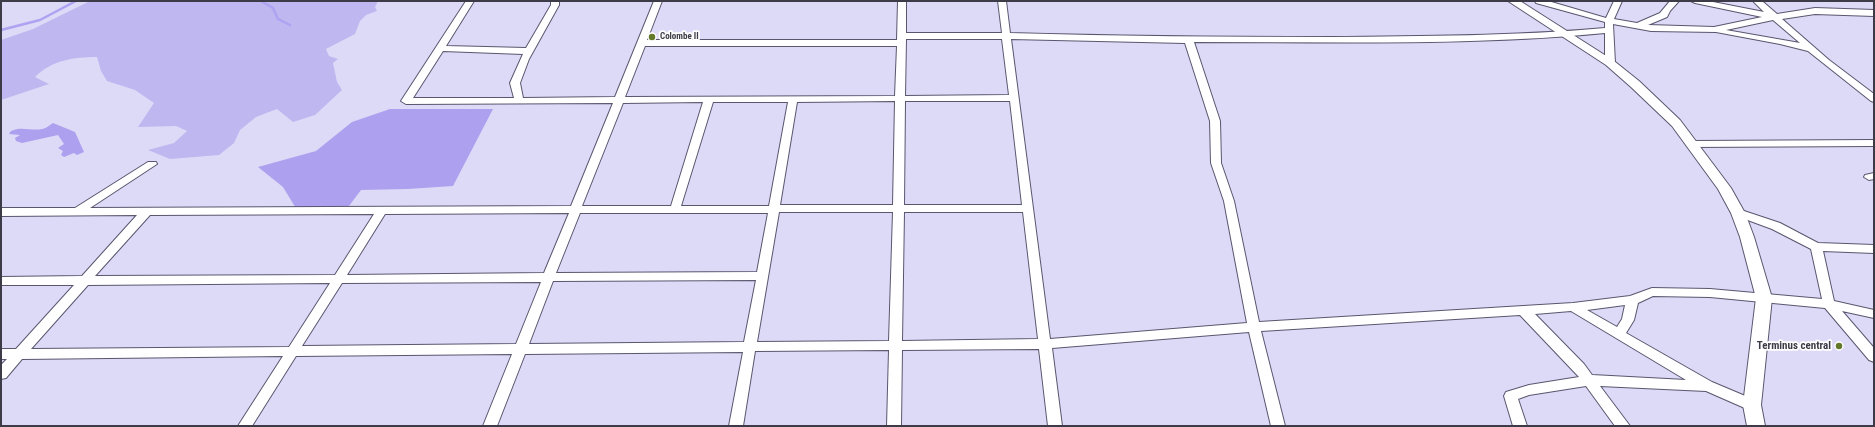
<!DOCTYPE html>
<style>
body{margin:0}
#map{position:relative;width:1875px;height:427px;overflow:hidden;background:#dddaf7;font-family:"Roboto Condensed",sans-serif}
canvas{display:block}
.frame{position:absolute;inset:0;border:2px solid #3d3b47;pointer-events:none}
</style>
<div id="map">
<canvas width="1875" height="427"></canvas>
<div class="frame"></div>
</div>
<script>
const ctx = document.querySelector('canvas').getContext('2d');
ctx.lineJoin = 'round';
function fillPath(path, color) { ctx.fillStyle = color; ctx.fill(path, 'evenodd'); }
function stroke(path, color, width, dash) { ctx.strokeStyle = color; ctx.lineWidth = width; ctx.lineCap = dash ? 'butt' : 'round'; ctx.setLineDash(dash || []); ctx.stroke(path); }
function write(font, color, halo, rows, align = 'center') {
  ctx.font = font + ' "Roboto Condensed",sans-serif'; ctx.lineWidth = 3.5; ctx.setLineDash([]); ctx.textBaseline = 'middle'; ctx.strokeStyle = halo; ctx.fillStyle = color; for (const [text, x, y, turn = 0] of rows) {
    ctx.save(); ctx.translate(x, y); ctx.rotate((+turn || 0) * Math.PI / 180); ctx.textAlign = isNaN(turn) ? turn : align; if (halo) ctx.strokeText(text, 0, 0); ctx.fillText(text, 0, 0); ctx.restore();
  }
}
const green = new Path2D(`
 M90,1H378L375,7L377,11L366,15L360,21L355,34L326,49L329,56L338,59L333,63L337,82L342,90L315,115L293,122L277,109L256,117L240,130L234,143L219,155L170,159L148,150L174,143L187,131L176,126L138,127L154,103L135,90L107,81L101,71L97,57C74,57 52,60 35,77L49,84L1,100V40L33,29Z`);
const forest = new Path2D(`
 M390,109H493L453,186L408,189L361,190L346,210H297L283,187L258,167L316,151L352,122Z
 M53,123L75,132L84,152L77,155L74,153L64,157L61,155L63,151L58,148L64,144L58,135L22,143L16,141L15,138L20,135L9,134L11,131C21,126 31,131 42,129C45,129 50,125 53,123Z`);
const stream = new Path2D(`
 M261,1L273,8L278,19L290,25
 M1,30L40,20L76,1`);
const minor = new Path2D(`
 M466,1H474L446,46L526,48L551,5V1H559V5L529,59L520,83L523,98L615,97L654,1H662L647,40H897L898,1H906V33H1002L998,1H1006L1010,33C1118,36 1226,37 1333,37C1424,36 1515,36 1605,28V22L1536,3L1535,1H1548L1606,18L1614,1H1622L1614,19L1637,23L1660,13L1670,1H1679L1670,11L1667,17L1648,25L1714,27L1762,17L1695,3L1691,1H1708L1764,12L1753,1H1762L1777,14L1815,8L1874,10V16L1815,14L1782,19L1829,60L1874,94V102L1871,101L1808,51L1780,44L1716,32L1651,31L1613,24L1615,63L1610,66L1605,63V33C1469,46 1331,42 1194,42L1220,121L1221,163L1234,201L1259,322L1573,303L1630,296L1652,288L1710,289L1822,299L1811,249L1772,229L1734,215L1733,213L1734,211L1738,209L1780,223L1818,243L1874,245V253L1823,251L1834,301L1874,310V318L1842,311L1874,348V362L1869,360L1825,308L1710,297L1653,296L1638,303L1634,320L1626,333L1712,382L1757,401L1759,405L1757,409L1752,410L1747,409L1706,391L1600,386L1630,426H1615L1586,386L1529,395L1518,399L1527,426H1513L1504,396L1506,392L1529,385L1579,377L1520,315L1261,331L1285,426H1271L1249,332L1052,348L1062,426H1048L1039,349L902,350L901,426H887L889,350L755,351L743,426H729L743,352L525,354L497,426H483L512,354L296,356L252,426H238L283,356L22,359L6,378L1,379V365L7,359H1V349H16L74,285H1V277L82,276L137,215L1,216V208H75L148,162H156L157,164L90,208L571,206L613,103L406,104L401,101ZM1773,20L1800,43L1726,30ZM906,39H1002L1009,95L905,96ZM1011,39L1185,43L1210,121L1211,163L1224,201L1247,323L1050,339ZM645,46H897L895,96L625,97ZM443,51L523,54L510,83L514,98H413ZM895,101L893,205H780L797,102ZM905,101H1010L1022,205H904ZM703,102L671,206H582L623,103ZM713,102H788L769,206H681ZM779,212H893L889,341L757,342ZM904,212H1023L1038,339L902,341ZM569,213L544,273L347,275L385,214ZM580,213H768L757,272L556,273ZM374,214L335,275L95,276L150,215ZM756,280L744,342L529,344L553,281ZM541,282L516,344L302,346L342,283ZM330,283L289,347L31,349L88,285ZM1625,305L1622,319L1617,327L1587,310ZM1571,311L1686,380L1592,375L1584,364L1535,314Z
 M1874,140V146L1691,147L1686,144L1691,141Z
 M1874,173V179L1869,180L1864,177L1865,175Z`);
const tertiary = new Path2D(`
 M1508,1H1520L1614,61L1639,81L1680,120L1731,188L1745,213L1754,237L1772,298L1761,405L1765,426H1747L1743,405L1756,298L1740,237L1731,213L1718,189L1672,126L1631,87L1606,65Z`);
const markers = [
 [652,37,4,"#63792a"],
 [1839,346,4,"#63792a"]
];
const farPoinames = [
 ["Colombe II",660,37]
];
const poiNames = [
 ["Terminus central",1831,346]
];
fillPath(green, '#bfb7f0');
fillPath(forest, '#ada0ef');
stroke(stream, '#afa2f2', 2.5);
stroke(minor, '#59566e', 2);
stroke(tertiary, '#59566e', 2);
fillPath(minor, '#fff');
fillPath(tertiary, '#fff');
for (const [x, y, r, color] of markers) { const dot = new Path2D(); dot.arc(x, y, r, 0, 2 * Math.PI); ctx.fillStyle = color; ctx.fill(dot); stroke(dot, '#fff', 1.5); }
write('bold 9px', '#3d3b47', '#fff', farPoinames, 'left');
write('bold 11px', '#3d3b47', '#fff', poiNames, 'right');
</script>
